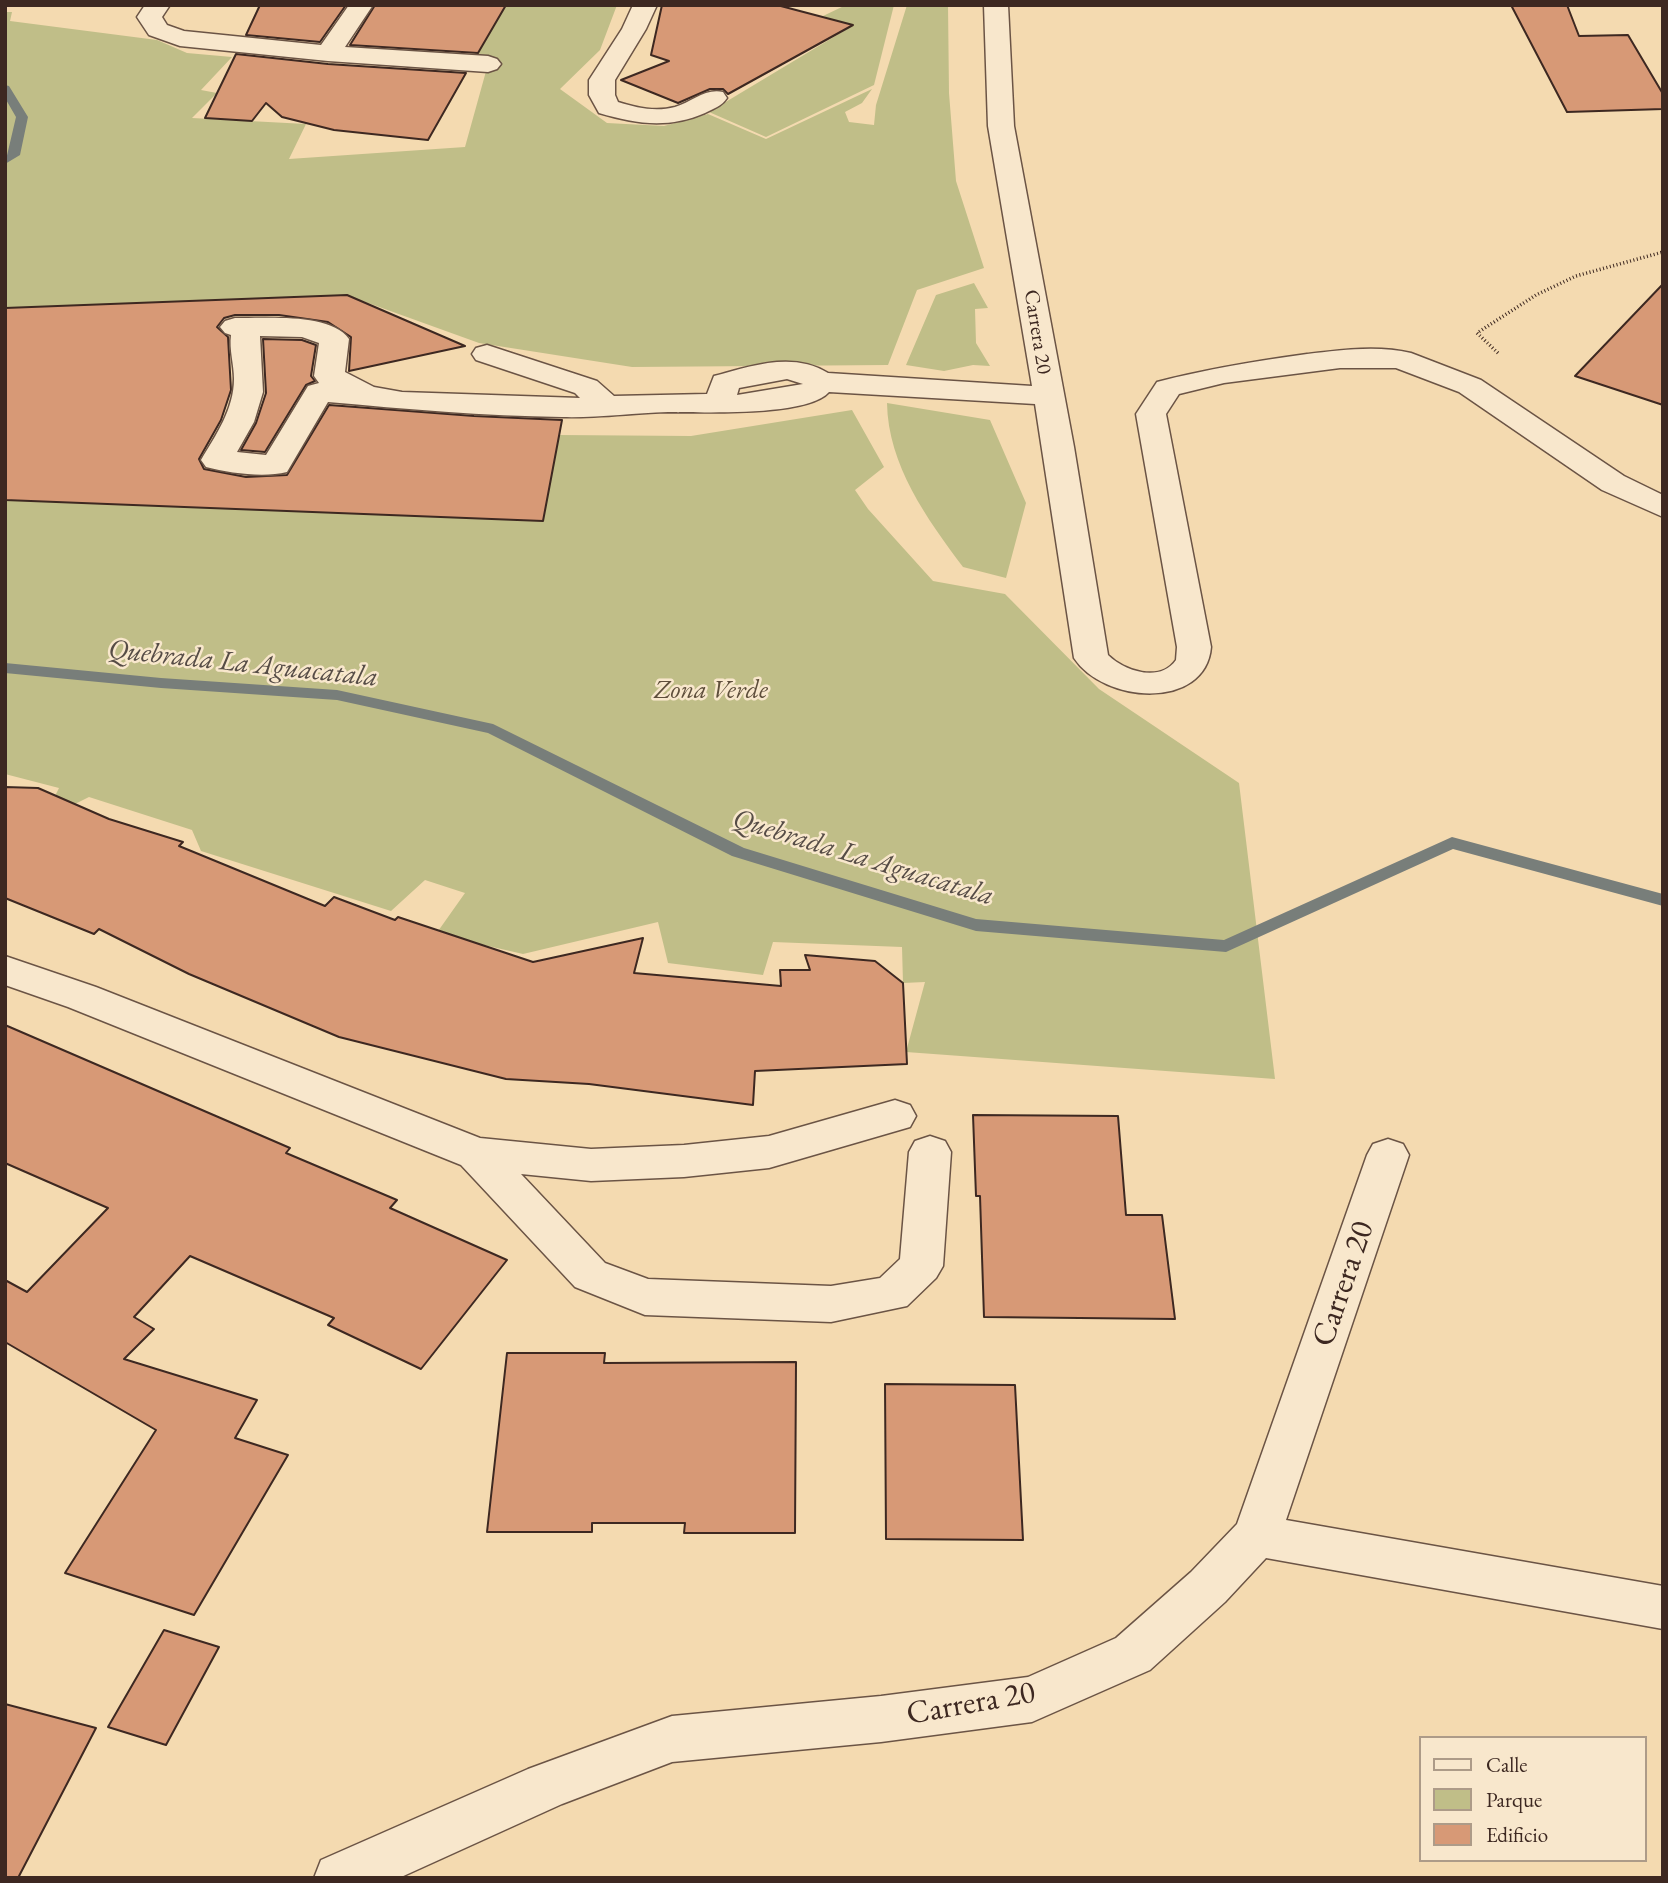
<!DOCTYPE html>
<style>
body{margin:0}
#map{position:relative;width:1668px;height:1883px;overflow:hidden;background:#f4dab0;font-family:"EB Garamond",serif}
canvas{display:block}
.frame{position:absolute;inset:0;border:7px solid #3d2821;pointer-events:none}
.legend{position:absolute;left:1419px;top:1736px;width:228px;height:126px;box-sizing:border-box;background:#f8e7cc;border:2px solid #ad9b88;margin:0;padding:9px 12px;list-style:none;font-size:21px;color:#3d2821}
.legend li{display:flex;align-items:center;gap:14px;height:35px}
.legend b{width:35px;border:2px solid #ad9b88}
</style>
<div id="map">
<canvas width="1668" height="1883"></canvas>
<div class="frame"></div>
<ul class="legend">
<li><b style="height:9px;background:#f8e7cc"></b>Calle</li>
<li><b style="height:19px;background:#c0be88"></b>Parque</li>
<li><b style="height:19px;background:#d79976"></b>Edificio</li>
</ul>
</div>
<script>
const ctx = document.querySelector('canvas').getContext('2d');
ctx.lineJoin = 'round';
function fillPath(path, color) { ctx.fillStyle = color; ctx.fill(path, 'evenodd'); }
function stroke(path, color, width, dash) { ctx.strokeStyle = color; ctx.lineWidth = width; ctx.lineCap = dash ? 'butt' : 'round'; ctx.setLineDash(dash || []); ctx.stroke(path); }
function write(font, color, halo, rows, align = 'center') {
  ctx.font = font + ' "EB Garamond",serif'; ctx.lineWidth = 5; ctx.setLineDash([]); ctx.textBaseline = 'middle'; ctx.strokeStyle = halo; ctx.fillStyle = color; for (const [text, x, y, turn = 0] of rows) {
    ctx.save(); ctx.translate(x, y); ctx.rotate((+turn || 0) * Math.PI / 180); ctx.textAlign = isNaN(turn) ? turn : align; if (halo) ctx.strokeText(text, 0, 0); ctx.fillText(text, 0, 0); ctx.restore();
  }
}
const green = new Path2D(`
 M504,5H617L600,50L560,89L607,123L664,126L708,114L766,139L872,89L862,103L845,112L849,122L874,125L876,105L907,5H948L949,93L956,181L984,268L917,290L888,365L632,367L479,343L346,295L5,308V12H12L10,21L157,40L187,53L232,57L201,90L217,93L192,118L306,124L289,159L465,147L488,64L475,54Z
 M846,5H894L874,85L766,137L709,112L852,26L823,16Z
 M974,283L988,308L975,309L976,343L990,366L973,365L944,371L906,365L936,295Z
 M887,403L990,420L1026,503L1006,578L963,567C927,519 888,465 887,403Z
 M852,410L884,467L855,490L868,509L933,581L1005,594L1099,689L1239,783L1275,1079L906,1052L925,982L903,983L902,947L773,942L763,975L668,963L658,922L523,954L436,934L465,893L425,880L391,911L201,851L192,830L89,797L43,820L59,788L5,774V500L542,521L559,435L691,436Z`);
const stream = new Path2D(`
 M5,85L9,86L28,117L20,155L5,164L16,117L5,98Z
 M5,663L161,678L337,690L493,724L744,848L976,919L1224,940L1452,837L1663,894V906L1453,849L1226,952L976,931L732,856L488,733L337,700L161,688L5,673Z`);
const building = new Path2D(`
 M260,5H346L320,42L246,35Z
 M375,5H506L478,53L350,45Z
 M662,5H777L853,25L728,94L723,89H710L678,103L621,80L669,61L651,55Z
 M1511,5H1567L1579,36L1628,35L1663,94V109L1567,112Z
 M236,54L328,64L466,73L428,140L334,130L282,117L266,103L252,121L205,118Z
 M1663,284V405L1575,376Z
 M347,295L465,346L349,371L351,337L328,322L279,315H235L224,318L217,327L228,337L231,390L221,420L199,459L204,469L246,477L287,475L329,405L474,416L562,420L543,521L5,500V308Z
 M263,339L302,340L316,345L311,376L315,381L306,385L265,452L241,450L256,423L266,393Z
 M5,787L38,788L109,819L183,842L179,846L325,906L334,897L395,920L398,917L533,962L643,938L634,973L781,986L780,970H810L805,955L875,961L903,983L907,1064L755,1071L753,1105L589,1084L506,1079L339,1037L189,974L99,929L94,934L5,898Z
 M5,1025L290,1148L286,1153L397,1200L390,1208L507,1260L421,1369L328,1325L334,1318L190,1256L134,1317L154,1329L124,1359L257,1400L235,1438L288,1455L194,1615L65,1573L156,1430L5,1342V1280L27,1292L108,1208L5,1163Z
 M973,1115L1118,1116L1126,1215H1162L1175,1319L984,1317L980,1196H976Z
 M507,1353H605L604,1363L796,1362L795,1533H684L685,1523H592V1532H487Z
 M885,1384L1015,1385L1023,1540L886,1539Z
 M164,1630L219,1647L166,1745L108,1727Z
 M5,1704L96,1728L18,1878H5Z`);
const path = new Path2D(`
 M1498,353L1477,333L1536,295L1576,276L1663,252`);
const minor = new Path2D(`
 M145,5H170L162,17L167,25L184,31L321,45L349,5H373L345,47L488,56L497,59L501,64L497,69L488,72L328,61L180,46L149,35L137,17Z
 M633,5H657L646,29L615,80V95L618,102C637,108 656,112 675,107C692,102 705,88 723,92L727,98C722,106 713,109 705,113C668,129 636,124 599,113L589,95V80L622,29Z
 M984,5H1008L1014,126L1074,447L1108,655C1124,671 1160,683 1176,660L1177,647L1136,414L1157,382C1207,369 1256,361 1307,354C1340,350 1378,345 1411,353L1481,380L1624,476L1663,495V517L1602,490L1459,392L1396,368H1340L1224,383L1179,394L1166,414L1211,647C1206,710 1104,704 1074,658L1035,404L829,392C807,417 702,412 668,412C633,413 597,418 562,417C484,416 406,409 328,402L287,472C263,478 230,473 206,467L201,460C216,435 234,409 234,379C234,364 229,350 231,335L225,333L220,327L225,321L235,318C264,319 330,312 349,339L345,372L374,387L402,392L580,398L575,393L476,360L472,354L476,348L487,345L597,381L614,396L707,394L714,376C751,366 793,351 828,373L1032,386L988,126ZM260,336L302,337L319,343L314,376L319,383L308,386L266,455L237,452L254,422L263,392ZM787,379L803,384L737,395L739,388Z
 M5,956L96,987L480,1138L591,1149L684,1145L769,1136L895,1100L910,1105L916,1116L910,1127L769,1168L684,1177L591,1181L521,1174L605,1263L648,1279L831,1286L880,1278L900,1259L909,1152L915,1141L930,1136L945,1141L951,1152L943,1266L936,1278L907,1306L831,1322L645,1315L575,1287L461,1165L68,1007L5,985Z
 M1388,1139L1403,1144L1409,1155L1286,1520L1663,1586V1629L1266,1558L1225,1602L1150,1670L1032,1722L881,1742L672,1762L562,1804L399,1878H314L321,1860L528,1769L672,1716L881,1696L1028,1677L1116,1638L1191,1572L1237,1524L1367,1155L1373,1144Z`);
const farStreetnames = [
 ["Carrera 20",1037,332,81]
];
const parkNames = [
 ["Zona Verde",711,691]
];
const waterNames = [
 ["Quebrada La Aguacatala",243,664,6],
 ["Quebrada La Aguacatala",863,858,17]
];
const nearStreetnames = [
 ["Carrera 20",1344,1284,-71],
 ["Carrera 20",971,1704,-10]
];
fillPath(green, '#c0be88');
fillPath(stream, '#787e7a');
fillPath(building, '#d79976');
stroke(building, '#3d2821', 2);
stroke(minor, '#6b5445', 3);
stroke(path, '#3d2821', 3.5, [1, 2.5]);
fillPath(minor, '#f8e7cc');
write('21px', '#3d2821', '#f8e7cc', farStreetnames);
write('italic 26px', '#5e4e3b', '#f8e7cc', parkNames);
write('italic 28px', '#564c46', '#f8e7cc', waterNames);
write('32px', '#3d2821', '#f8e7cc', nearStreetnames);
</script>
